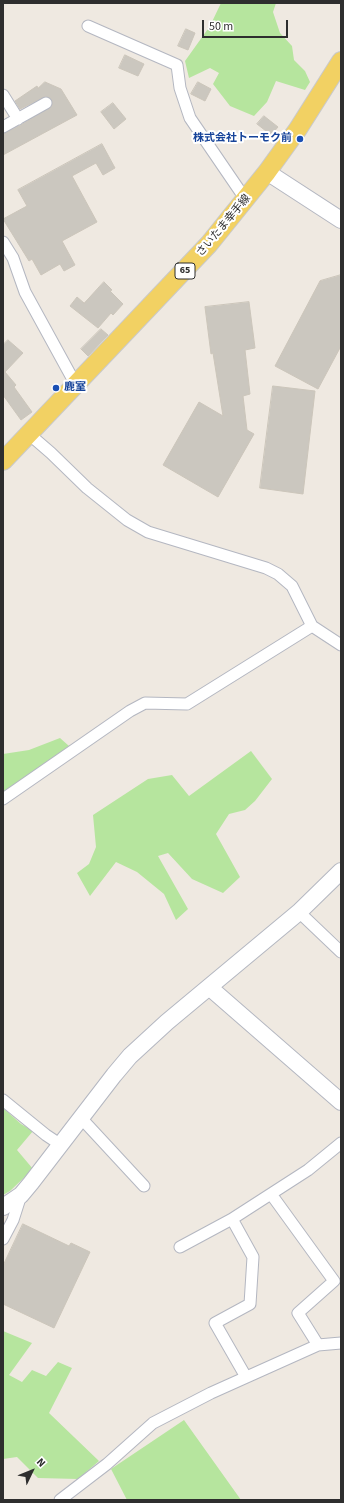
<!DOCTYPE html>
<meta charset="utf-8">
<style>
body{margin:0}
#map{position:relative;width:344px;height:1503px;overflow:hidden;background:#efe9e1;font-family:"Source Sans 3",sans-serif}
canvas{display:block}
.frame{position:absolute;inset:0;border:4px solid #2e2e2e;pointer-events:none}
.north{position:absolute;left:12px;top:1451px;width:40px;height:40px;-webkit-text-stroke:3px #fff;paint-order:stroke;rotate:47deg;font-size:11px;font-weight:700;line-height:16px;text-align:center;color:#2e2e2e}
.north::after{content:'';display:block;margin:auto;width:14px;height:18px;background:#2e2e2e;clip-path:polygon(50% 0,100% 100%,50% 72%,0 100%)}
.scale{position:absolute;left:202px;top:20px;width:86px;height:18px;box-sizing:border-box;border:2px solid #2e2e2e;border-top:0;padding-left:5px;font-size:12px;line-height:14px;white-space:nowrap;color:#2e2e2e;-webkit-text-stroke:3px #fff;paint-order:stroke}
</style>
<div id="map">
<canvas width="344" height="1503"></canvas>
<div class="frame"></div>
<div class="north">N</div>
<div class="scale">50 m</div>
</div>
<script>
const ctx = document.querySelector('canvas').getContext('2d');
ctx.lineJoin = 'round';
function fillPath(path, color) { ctx.fillStyle = color; ctx.fill(path, 'evenodd'); }
function stroke(path, color, width, dash) { ctx.strokeStyle = color; ctx.lineWidth = width; ctx.lineCap = dash ? 'butt' : 'round'; ctx.setLineDash(dash || []); ctx.stroke(path); }
function write(font, color, halo, rows, align = 'center') {
  ctx.font = font + ' "Source Sans 3","Noto Sans JP",sans-serif'; ctx.lineWidth = 4; ctx.setLineDash([]); ctx.textBaseline = 'middle'; ctx.strokeStyle = halo; ctx.fillStyle = color; for (const [text, x, y, turn = 0] of rows) {
    ctx.save(); ctx.translate(x, y); ctx.rotate((+turn || 0) * Math.PI / 180); ctx.textAlign = isNaN(turn) ? turn : align; if (halo) ctx.strokeText(text, 0, 0); ctx.fillText(text, 0, 0); ctx.restore();
  }
}
const green = new Path2D(`
 M221,3H276L273,12L280,33L292,46L294,60L305,71L310,82L305,90L276,81L267,102L254,116L230,106L213,84L219,73L210,68L189,78L185,61L210,26Z
 M60,738L69,746L3,793V754L29,750Z
 M251,751L272,779L255,801L245,810L229,814L216,834L240,877L223,893L192,879L168,853L158,856L188,909L176,920L164,894L137,872L116,862L90,896L77,873L89,864L96,847L93,815L148,779L172,775L189,796Z
 M3,1108L21,1124L33,1131L17,1150L33,1169L10,1191L3,1195Z
 M3,1331L32,1343L9,1375L22,1382L32,1370L46,1376L58,1362L72,1368L49,1413L99,1461L78,1479L38,1478L17,1457L3,1459Z
 M184,1420L241,1500H127L111,1469Z`);
const building = new Path2D(`
 M186,29L195,33L188,50L178,46Z
 M125,55L144,64L138,76L119,68Z
 M45,82L61,89L77,115L3,155V134L21,125L52,106V100L46,96L20,109L15,101L37,86L38,88Z
 M198,82L211,89L205,101L191,94Z
 M113,103L126,119L114,129L101,112Z
 M264,116L278,127L271,135L257,124Z
 M102,144L115,168L103,175L96,163L72,176L97,222L62,241L75,265L64,271L60,264L41,275L32,259L29,261L3,219L27,206L18,190Z
 M341,275V346L318,389L275,366L320,281Z
 M104,282L112,290L110,291L123,304L113,315L111,313L98,328L70,306L77,297L84,303Z
 M249,302L255,348L245,350L250,394L243,396L247,430L254,434L218,497L163,465L199,402L223,416L213,353L211,354L205,307Z
 M101,329L108,335L88,356L81,349Z
 M8,340L23,353L5,372L16,385L14,387L32,412L21,420L3,395V345Z
 M273,386L315,391L303,494L260,488Z
 M23,1224L69,1246L71,1243L90,1252L54,1328L3,1304V1266Z`);
const street = new Path2D(`
 M88,26L177,65L180,88L190,118L246,200
 M3,95L18,119
 M3,127L46,103
 M3,242L13,258L25,292L76,385
 M29,434L51,453L87,488L127,520L148,532L266,568L278,574L292,586L312,626L341,645
 M3,799L130,711L145,703L187,704L312,626
 M299,912L341,952
 M3,1100L46,1135L61,1145
 M81,1118L144,1186
 M271,1194L334,1281L298,1313L318,1345
 M232,1219L253,1257L250,1304L215,1323L246,1377
 M3,1239L13,1220L21,1195
 M180,1247L232,1219L308,1170L341,1143
 M60,1500L107,1464L153,1423L211,1393L318,1345L341,1343`);
const secondary = new Path2D(`
 M267,172L341,220
 M209,987L341,1102
 M3,1207L21,1195L31,1183L114,1075L130,1056L167,1022L299,912L341,871`);
const primary = new Path2D(`
 M3,461L209,244L267,172L298,129L341,61`);
const markers = [
 [300,139,4,"#1a4fb4"],
 [56,388,4,"#1a4fb4"]
];
const shields = [
 [185,271,20]
];
const shieldNames = [
 ["65",185,271]
];
const transitNames = [
 ["株式会社トーモク前",292,139],
 ["鹿室",64,388,"left"]
];
const streetNames = [
 ["さいたま幸手線",224,226,-50]
];
fillPath(green, '#b6e59e');
fillPath(building, '#cbc7bf');
stroke(building, '#cbc5ba', 1);
stroke(street, '#b4b7c1', 13);
stroke(secondary, '#b4b7c1', 18);
stroke(primary, '#c9c9c9', 20);
stroke(street, '#fff', 11);
stroke(secondary, '#fff', 16);
stroke(primary, '#f2d163', 18);
for (const [x, y, r, color] of markers) { const dot = new Path2D(); dot.arc(x, y, r, 0, 2 * Math.PI); ctx.fillStyle = color; ctx.fill(dot); stroke(dot, '#fff', 1.5); }
for (const [x, y, w] of shields) { const box = new Path2D(); box.roundRect(x - w / 2, y - 8, w, 16, 3); ctx.fillStyle = '#fff'; ctx.fill(box); stroke(box, '#2e2e2e', 1); }
write('bold 10px', '#2e2e2e', null, shieldNames);
write('bold 11px', '#164399', '#fff', transitNames, 'right');
write('11px', '#2e2e2e', '#fff', streetNames);
</script>
